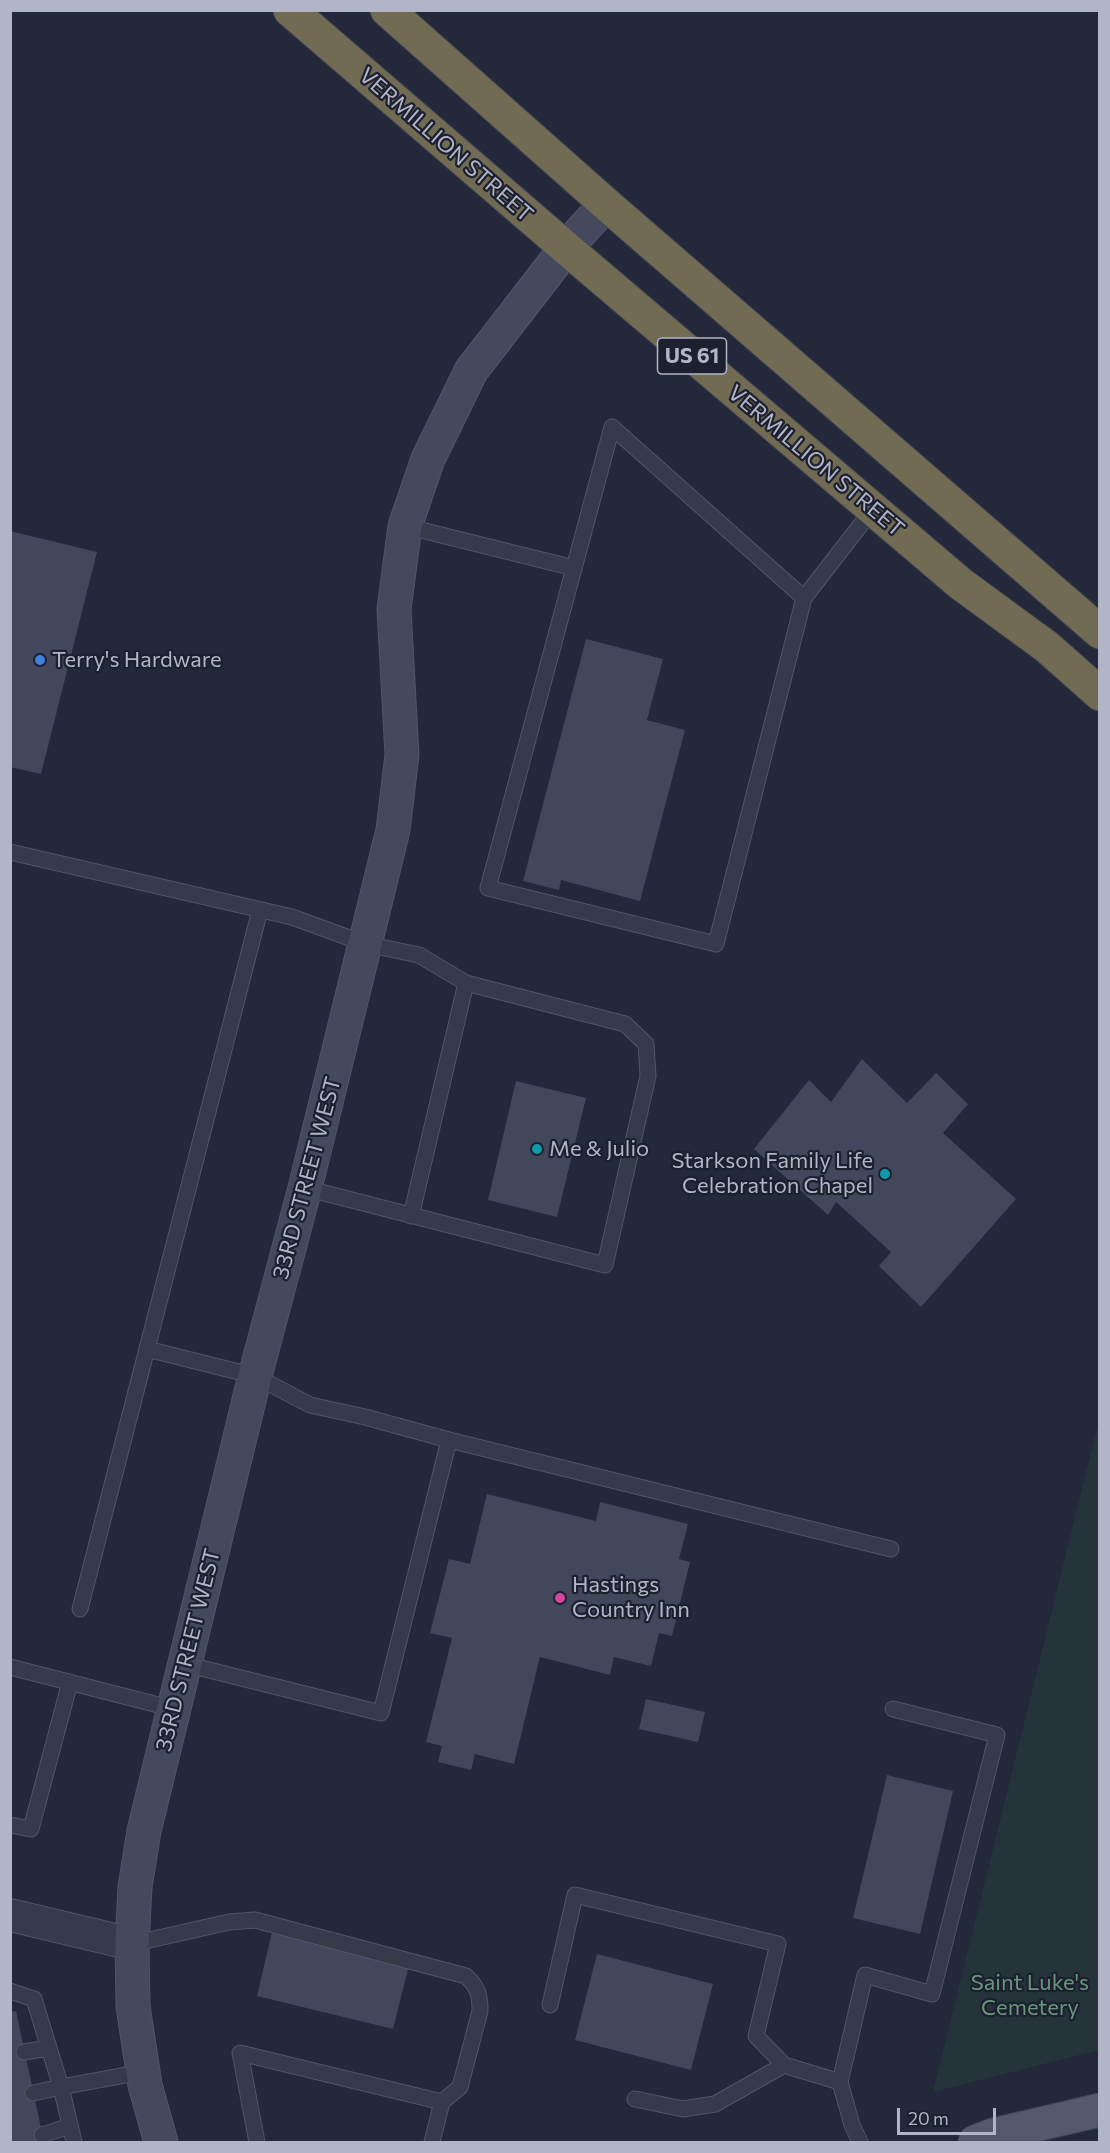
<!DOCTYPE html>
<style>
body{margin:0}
#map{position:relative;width:1110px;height:2153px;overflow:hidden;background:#23283a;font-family:Commissioner,sans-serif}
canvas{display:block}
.frame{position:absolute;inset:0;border:12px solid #b2b5c7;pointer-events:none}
.scale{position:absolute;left:897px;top:2108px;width:99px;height:27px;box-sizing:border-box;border:3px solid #b2b5c7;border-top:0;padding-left:8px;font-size:18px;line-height:21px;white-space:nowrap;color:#b2b5c7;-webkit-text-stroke:4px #1c202f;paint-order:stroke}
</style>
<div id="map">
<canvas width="1110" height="2153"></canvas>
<div class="frame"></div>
<div class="scale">20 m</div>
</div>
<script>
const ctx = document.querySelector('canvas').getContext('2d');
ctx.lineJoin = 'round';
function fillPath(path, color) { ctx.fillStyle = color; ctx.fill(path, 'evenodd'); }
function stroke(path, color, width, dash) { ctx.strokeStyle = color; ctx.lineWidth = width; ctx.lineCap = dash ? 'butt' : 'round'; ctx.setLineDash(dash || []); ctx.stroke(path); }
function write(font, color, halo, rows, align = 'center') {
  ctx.font = font + ' Commissioner,sans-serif'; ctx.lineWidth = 4.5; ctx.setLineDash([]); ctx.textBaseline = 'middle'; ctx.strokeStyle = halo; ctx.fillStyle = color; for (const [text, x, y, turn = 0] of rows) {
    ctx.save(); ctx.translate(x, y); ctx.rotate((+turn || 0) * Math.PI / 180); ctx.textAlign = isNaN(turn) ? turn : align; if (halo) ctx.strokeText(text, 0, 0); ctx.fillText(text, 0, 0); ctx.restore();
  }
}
const green = new Path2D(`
 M1099,1420V2050L933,2092Z`);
const building = new Path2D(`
 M10,531L97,552L41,774L10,767Z
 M586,639L663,659L647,720L685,730L640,901L561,880L559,890L523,881Z
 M862,1059L907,1103L936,1073L968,1104L943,1133L1016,1199L921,1307L879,1266L891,1252L836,1202L828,1215L754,1149L809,1080L831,1102Z
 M516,1081L586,1098L557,1217L488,1200Z
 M487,1494L596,1521L600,1502L688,1524L679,1559L690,1562L672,1636L659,1633L651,1666L614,1657L610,1675L540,1657L514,1764L475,1754L471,1770L438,1762L442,1746L426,1742L452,1638L430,1633L449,1559L470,1564Z
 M646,1699L705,1712L698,1742L639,1729Z
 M887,1775L953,1791L920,1934L853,1918Z
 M272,1932L409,1965L393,2029L257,1996Z
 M597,1954L713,1984L691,2070L575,2040Z
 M16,2011L44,2142H10V2012Z`);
const lane = new Path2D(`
 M405,526L574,568
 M804,598L716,944L488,888L612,427L804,598L873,509
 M10,852L292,917L366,944L419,955L466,983L625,1024L646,1044L648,1076L605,1265L305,1188
 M411,1216L466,983
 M147,1349L255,1376L310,1405L365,1417L449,1440L891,1549
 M80,1609L260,910
 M185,1664L381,1713L449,1440
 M10,1667L174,1709
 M10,1825L31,1829L70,1682
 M132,1944L229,1922L255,1920L466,1976C478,1987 480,1995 480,2011L460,2087L442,2102
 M10,1991L34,1999L61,2087L33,2093
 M550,2005L575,1895L778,1944L756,2036L784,2065L840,2082
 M24,2052L49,2048
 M635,2099L683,2109L715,2104L784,2065
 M42,2135L70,2126
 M74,2142L61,2087L142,2072
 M257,2142L240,2053L442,2102L432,2142
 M860,2142L852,2125L840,2082L865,1975L932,1994L997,1735L893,1709`);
const street = new Path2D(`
 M10,1915L132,1944`);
const secondary = new Path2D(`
 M161,2142L145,2085L133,2006L132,1944L135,1887L144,1831L255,1376L305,1188L393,830L402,755L394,609L405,526L428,459L471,371L566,248L606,204`);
const primary = new Path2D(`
 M975,2142L993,2135L1100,2110`);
const highway = new Path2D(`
 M290,10L566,248L961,584L1047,647L1100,694
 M387,10L606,204L1100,632`);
const markers = [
 [40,660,6,"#3f7fe0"],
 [537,1149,6,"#0f9aa8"],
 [885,1174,6,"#0f9aa8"],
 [560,1598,6,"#d1479c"]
];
const shields = [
 [692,356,69]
];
const shieldNames = [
 ["US 61",692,356]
];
const streetNames = [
 ["VERMILLION STREET",446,145,41],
 ["VERMILLION STREET",816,461,40],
 ["33RD STREET WEST",307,1178,-75],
 ["33RD STREET WEST",188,1650,-76]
];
const poiNames = [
 ["Terry's Hardware",52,660],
 ["Me & Julio",549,1149],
 ["Starkson Family Life",873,1161,"right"],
 ["Celebration Chapel",873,1186,"right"],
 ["Hastings",572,1585],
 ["Country Inn",572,1610]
];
const parkNames = [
 ["Saint Luke's",1030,1983],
 ["Cemetery",1030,2008]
];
fillPath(green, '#25343b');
fillPath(building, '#42475c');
stroke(lane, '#525566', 17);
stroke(street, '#525566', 34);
stroke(secondary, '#525566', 35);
stroke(primary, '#404454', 35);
stroke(highway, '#3f4253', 35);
stroke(lane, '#363b4b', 15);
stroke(street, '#363b4b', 32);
stroke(secondary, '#45495e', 33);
stroke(primary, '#54596b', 33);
stroke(highway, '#716b54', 33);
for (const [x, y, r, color] of markers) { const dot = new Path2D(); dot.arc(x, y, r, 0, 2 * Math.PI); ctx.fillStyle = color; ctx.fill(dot); stroke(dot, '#1c202f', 2); }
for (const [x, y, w] of shields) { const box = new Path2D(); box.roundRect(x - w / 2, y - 18, w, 36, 4.5); ctx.fillStyle = '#1c202f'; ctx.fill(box); stroke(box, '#b2b5c7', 1.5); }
write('bold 21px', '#b2b5c7', null, shieldNames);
write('22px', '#b2b5c7', '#1c202f', streetNames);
write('22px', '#b2b5c7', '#1c202f', poiNames, 'left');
write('22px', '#69977d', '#1c202f', parkNames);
</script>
